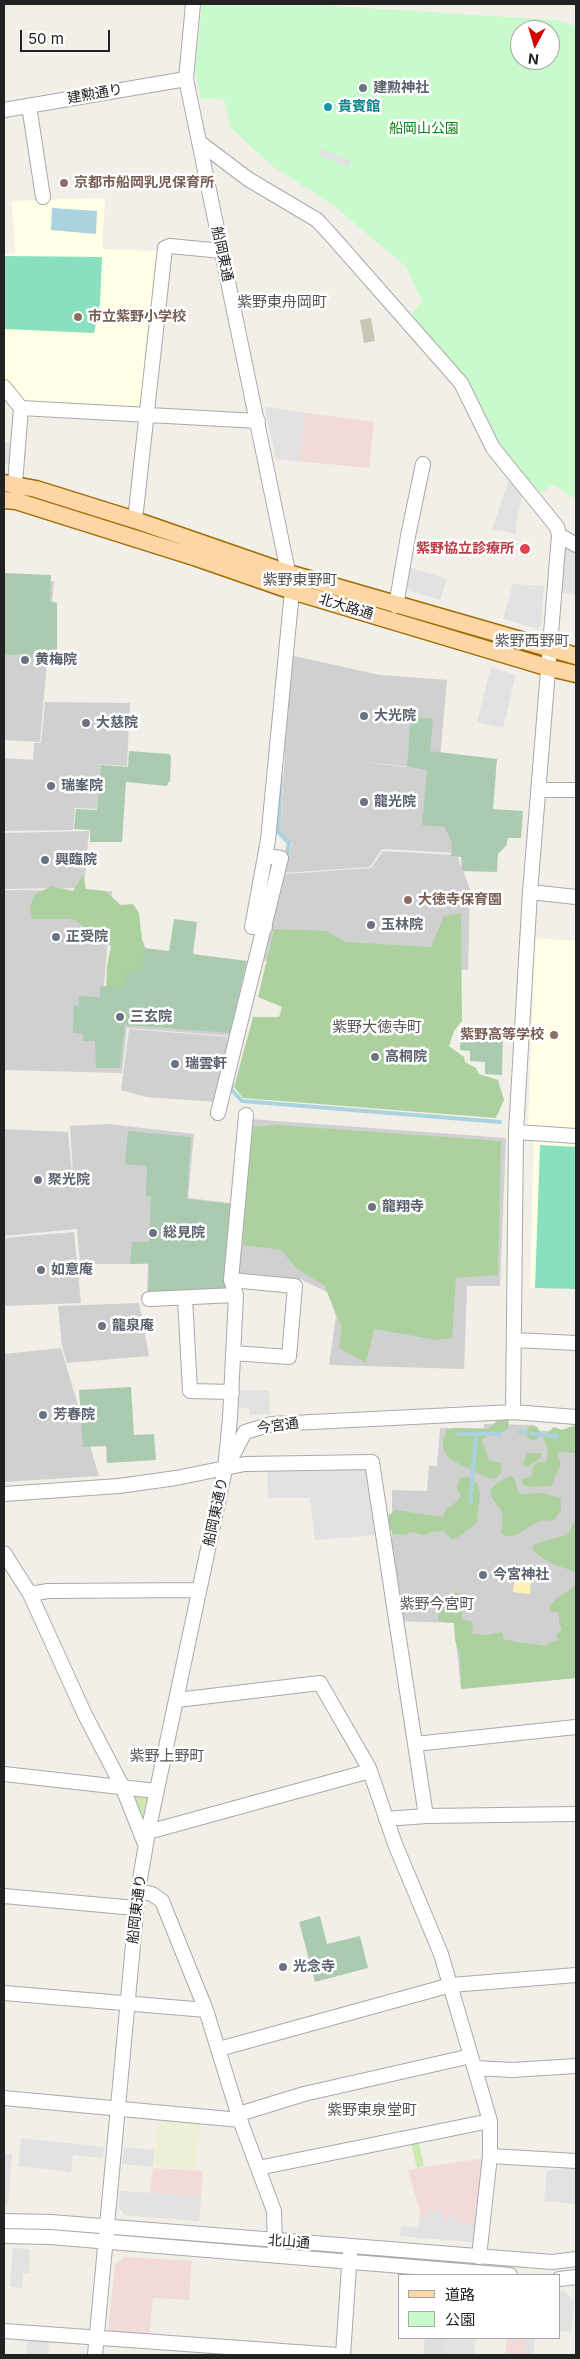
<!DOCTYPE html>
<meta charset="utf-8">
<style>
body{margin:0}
#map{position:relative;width:580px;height:2359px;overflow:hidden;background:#f2efe9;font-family:Inter,"Noto Sans JP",sans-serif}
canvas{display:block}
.frame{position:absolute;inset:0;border:5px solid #222;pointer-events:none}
.legend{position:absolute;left:398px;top:2274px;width:162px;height:65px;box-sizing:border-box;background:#fff;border:1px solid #a7a7a7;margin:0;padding:6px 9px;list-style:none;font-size:15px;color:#222}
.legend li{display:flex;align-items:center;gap:10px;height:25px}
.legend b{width:25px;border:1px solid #a7a7a7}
.north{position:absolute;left:510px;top:20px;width:50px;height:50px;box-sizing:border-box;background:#fff;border:1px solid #a7a7a7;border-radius:50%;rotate:186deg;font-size:14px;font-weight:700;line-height:20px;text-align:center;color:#222}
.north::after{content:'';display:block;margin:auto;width:18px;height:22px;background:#d40000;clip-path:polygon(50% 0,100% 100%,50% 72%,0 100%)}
.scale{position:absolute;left:20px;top:30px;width:90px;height:22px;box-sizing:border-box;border:2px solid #222;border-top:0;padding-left:6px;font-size:15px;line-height:18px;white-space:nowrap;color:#222;-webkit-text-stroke:4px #fff;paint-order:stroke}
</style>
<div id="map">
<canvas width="580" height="2359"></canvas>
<div class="frame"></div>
<ul class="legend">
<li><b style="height:6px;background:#fcd6a4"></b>道路</li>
<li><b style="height:14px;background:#c8facc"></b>公園</li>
</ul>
<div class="north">N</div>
<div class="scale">50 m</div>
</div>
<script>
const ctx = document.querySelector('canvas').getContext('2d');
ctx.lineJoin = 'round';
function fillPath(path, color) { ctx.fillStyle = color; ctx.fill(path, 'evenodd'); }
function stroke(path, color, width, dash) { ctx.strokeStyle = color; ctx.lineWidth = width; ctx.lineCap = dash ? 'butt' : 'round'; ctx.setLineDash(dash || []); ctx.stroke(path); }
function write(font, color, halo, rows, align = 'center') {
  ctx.font = font + ' Inter,"Noto Sans JP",sans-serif'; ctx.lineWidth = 5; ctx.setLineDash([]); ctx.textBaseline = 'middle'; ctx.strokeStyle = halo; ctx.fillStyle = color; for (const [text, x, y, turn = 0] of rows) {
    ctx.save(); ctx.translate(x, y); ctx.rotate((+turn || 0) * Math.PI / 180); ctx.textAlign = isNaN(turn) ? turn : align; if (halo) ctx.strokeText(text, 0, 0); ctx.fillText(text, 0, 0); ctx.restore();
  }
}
const residential = new Path2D(`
 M425,2338H446L445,2355H423Z`);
const commercial = new Path2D(`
 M265,407L374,422L369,468L276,459Z
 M483,2158L475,2242L419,2238L420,2211L408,2170Z
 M153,2168L203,2171L199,2221L125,2215L119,2208L120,2191L150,2193Z
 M125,2257L192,2261L189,2300L153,2298L149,2338L113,2335L108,2329L115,2265Z
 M507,2338H535L533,2355H505Z`);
const education = new Path2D(`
 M105,198L102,249L159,251L143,403L132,412L29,404L21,400L4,380V254L15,253L12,201Z
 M535,938L576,941V1132L528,1129Z
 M534,1140L576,1142V1289L530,1288Z`);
const religious = new Path2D(`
 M4,578L54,581L40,742L4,740Z
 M290,655L380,675L447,680L439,770L348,760L439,771L457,853L382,849L370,867L284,873L292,843L282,837L280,832L285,753L282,752Z
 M45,702L130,703L127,766L91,764L101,765L97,809L75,808L73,830L4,831V758L33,760L34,743H41Z
 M89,831L84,888L4,889V833Z
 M383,851L457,855L470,889L468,970L264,961L284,874L371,868Z
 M4,890L112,891L103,997L238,1006L231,1036L127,1028L122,1073L4,1070Z
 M129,1029L231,1037L216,1102L146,1097L121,1090Z
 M250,1119L506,1138L500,1286H467L464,1369L329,1365L336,1316L327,1292L300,1279L235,1276Z
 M108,1124L194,1134L188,1198L231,1203L225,1290L147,1293L148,1264H80L77,1229L4,1236V1129L68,1132L74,1193L70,1126Z
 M74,1232L81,1303L4,1306V1238Z
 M139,1303L149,1356L67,1363L62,1345L58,1306Z
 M61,1348L99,1476L4,1482V1354Z
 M484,1424L535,1425V1430L576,1433V1678L461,1689L454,1623L396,1621L387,1548L392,1547V1490L427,1491L429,1466H437L440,1428H484Z`);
const construction = new Path2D(`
 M371,318L375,341L364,343L360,320Z`);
const farmland = new Path2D(`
 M159,2118L200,2122L195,2170L154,2166Z`);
const grass = new Path2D(`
 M4,491L36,498L162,537L4,493Z
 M134,1794L149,1795L143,1817H141Z
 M418,2139L424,2166L417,2168L410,2140Z`);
const forest = new Path2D(`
 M83,875L86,889L105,891L121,905L133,904L139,913L142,939L153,969L134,995L106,991L107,966L111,946L73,919H32L30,907L34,895L52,886L73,891Z
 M461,913L462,1021L454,1031L449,1046L464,1057L465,1062L476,1068L479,1074L498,1080L504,1100L496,1118L243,1098L234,1087L253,1017H279L282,1007L258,997L274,929L327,931L345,942L431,947L444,916Z
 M277,1125L501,1141L498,1275L456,1278L452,1338L437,1340L374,1329L366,1363L339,1348L342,1328L325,1286L296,1268L281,1250L243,1245L245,1186L253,1127Z
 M498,1420H509L508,1428C501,1435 487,1433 482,1440L489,1460L501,1463L502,1472L495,1479C486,1478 482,1475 474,1471C455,1461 434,1458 447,1430L456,1428L488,1429Z
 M576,1425V1453L560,1452L557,1454L561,1464L551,1486L529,1487L522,1483V1479L532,1476L533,1466L537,1462H546L548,1452L543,1436L554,1427L562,1430Z
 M526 1433a7 7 0 1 1 14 0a7 7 0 1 1-14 0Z
 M527,1453H541V1458L527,1467L523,1464Z
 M510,1475L514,1478L519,1494L542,1493L561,1498V1510L554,1520C548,1522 543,1519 538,1522C525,1527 515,1543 501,1533C502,1526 504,1519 502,1512C499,1505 485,1495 493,1487C497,1482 505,1479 510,1475Z
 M467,1477L477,1483C484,1499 476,1504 478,1520L471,1528L453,1540L443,1531L431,1532L425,1535L411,1532L405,1535L393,1534L388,1524L389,1515L395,1510L443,1517C445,1505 458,1505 461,1495L457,1488L459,1478Z
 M576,1519V1572C556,1565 547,1564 532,1549L534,1544L567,1535Z
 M576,1584V1678L461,1689L460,1656L455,1640L454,1623L438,1621L440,1599L454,1593L468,1594L471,1598V1605L462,1609V1619L473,1622L472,1634L487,1635L502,1632L504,1639C516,1643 532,1643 545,1646L548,1643L559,1640L556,1635L562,1630L559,1623V1613L550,1611C549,1598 569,1593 576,1584Z`);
const sand = new Path2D(`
 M515,1577L531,1579L530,1594L513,1592Z`);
const cemetery = new Path2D(`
 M4,573L51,575L50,601L57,603V656L25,658V654L4,655Z
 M411,717L433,719L430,751L497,759L493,809L523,811L521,838H508L506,846L498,854L497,872L462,871L461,857L451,856L452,844L445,827L422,825L427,770L407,767Z
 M129,751L169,754L171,757L170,782H168L167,786L126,782L122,842H90V830L74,829L76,809L97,810L101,765L128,767Z
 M174,919L197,922L193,954L247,961L230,1033L125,1025L120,1068H96L95,1041H83V1034L73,1033L74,1005L79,1006V996L100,997V986L125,987V970L141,971L144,948L169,951Z
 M461,1029L503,1032L502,1075L485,1074V1062L470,1061V1051L460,1050Z
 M128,1131L191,1137L187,1199L230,1204L225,1289L148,1293L149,1263L130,1264L132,1242H149L151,1197L146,1196L147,1166L125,1164Z
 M131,1387L134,1435L154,1434L156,1460L107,1463L106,1446L83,1447L79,1390Z
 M320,1916L327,1944L360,1936L368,1968L315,1982L299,1922Z`);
const park = new Path2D(`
 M202,4H302L556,20L576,26V500L553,484L541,493L505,453L464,379L411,314L422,301L406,267L333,205L272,166L231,128L224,100L208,98L201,100L195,72ZM520,30H550V60H520Z`);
const pitch = new Path2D(`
 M4,256L102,257L100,304L94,333L4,329Z
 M540,1145L576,1147V1289L535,1288Z`);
const parking = new Path2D(`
 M321,149L351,161L348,167L318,155Z
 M265,407L305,413L300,461L276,459Z
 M5,442L15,443L13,464H4Z
 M510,477L523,492L516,523V534L492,529Z
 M562,545L576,553V595L559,592Z
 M408,567L447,579L440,600L403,589Z
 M513,584L544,586L541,625L538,629L503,619Z
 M491,667L516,675L503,728L477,722Z
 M239,1390L269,1391L270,1414L249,1415L250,1409L236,1406Z
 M267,1468L367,1470L377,1535L315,1540L310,1498H268Z
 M21,2138L104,2147L103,2158L73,2155L71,2172L18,2166Z
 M124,2147L154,2150L153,2167L122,2164Z
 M4,2153L12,2154L8,2205L4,2209Z
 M576,2168V2204L544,2201L547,2171Z
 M120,2191L201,2196L199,2221L125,2215L119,2208Z
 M429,2210L444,2211L443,2220L448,2221L449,2212L454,2213V2222L477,2224L475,2242L400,2236L401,2226L419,2227V2218L427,2219Z
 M13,2248L30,2249L29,2273H23L22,2288L10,2287Z
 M559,2291H565L574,2302L571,2332L559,2331Z
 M28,2338L49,2341L48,2355H26Z
 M446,2338H476L474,2355H445Z
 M525,2338H535L533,2355H524Z`);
const water = new Path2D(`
 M52,208L97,211L96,234L51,230Z`);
const stream = new Path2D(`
 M281,776L278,832L289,843L286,859
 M232,1084L231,1089L242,1101L500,1122
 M519,1432L527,1433
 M458,1434H500
 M532,1434L557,1436
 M473,1468L476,1439
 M471,1493L473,1472
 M471,1503V1498`);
const minor = new Path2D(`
 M193,4L186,79L292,591L268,840L252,927H265
 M29,106L43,197
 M4,110L186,79
 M199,142L248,179L317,220L330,234L461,383L493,448L557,527L559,535L530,892L516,1132L513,1412
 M4,387L21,408L258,421
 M15,484L21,408
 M135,520L165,248L170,246L222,251
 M559,535L576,545
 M396,606L408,536L423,464
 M538,790H576
 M530,892L576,897
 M218,1113L281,858L266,856
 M516,1132L576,1136
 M231,1280L295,1286L289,1357L233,1353
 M185,1298L190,1391L232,1392
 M149,1299L236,1295
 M514,1340L576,1343
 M229,1462L245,1432L272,1424L513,1412L576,1417
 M4,1494L119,1486L176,1478L245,1464L372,1462L426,1816
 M4,1553L30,1594L85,1715L122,1786L145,1844
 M30,1594L48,1591L199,1590
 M177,1700L320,1683L369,1768L395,1844L441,1954L490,2121V2156L479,2257
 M415,1744L576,1727
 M4,1774L156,1791
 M386,1819L426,1816L576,1814
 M148,1832L370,1771
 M138,1891L152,1894L162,1901L206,2010L240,2120L274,2211L275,2249
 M4,1896L135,1908
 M4,1993L206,2010
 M219,2049L451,1985L576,1975
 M475,2068L512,2070L576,2066
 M4,2098L240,2120
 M239,2114L304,2094L471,2056
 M490,2156L576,2161
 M258,2168L490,2121
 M4,2221L51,2222L552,2262L576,2259
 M4,2236L50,2237L510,2275
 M559,2279L576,2277
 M4,2331L338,2355
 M95,2355L138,1891L148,1832L225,1469L230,1418L236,1295L231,1280L246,1115
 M343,2355L350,2252`);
const major = new Path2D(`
 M4,483L36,489L135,520L288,573L576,656
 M4,500L16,501L194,557L292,591L546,667L576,674`);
const markers = [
 [363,88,5,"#6b7280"],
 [328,107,5,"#0f9aa8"],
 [64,183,5,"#8d6e63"],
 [78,317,5,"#8d6e63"],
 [525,549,6,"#e0444e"],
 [25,660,5,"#6b7280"],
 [364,716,5,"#6b7280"],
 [86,723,5,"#6b7280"],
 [51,786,5,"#6b7280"],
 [364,802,5,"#6b7280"],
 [45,860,5,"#6b7280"],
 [408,900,5,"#8d6e63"],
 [371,925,5,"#6b7280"],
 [56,937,5,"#6b7280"],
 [120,1017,5,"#6b7280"],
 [554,1035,5,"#8d6e63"],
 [375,1057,5,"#6b7280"],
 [175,1064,5,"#6b7280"],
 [38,1180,5,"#6b7280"],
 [372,1207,5,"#6b7280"],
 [153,1233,5,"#6b7280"],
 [41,1270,5,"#6b7280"],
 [102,1326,5,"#6b7280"],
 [43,1415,5,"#6b7280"],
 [483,1575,5,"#6b7280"],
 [283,1967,5,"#6b7280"]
];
const worshipNames = [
 ["建勲神社",373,88],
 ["黄梅院",35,660],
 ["大光院",374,716],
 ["大慈院",96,723],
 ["瑞峯院",61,786],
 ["龍光院",374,802],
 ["興臨院",55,860],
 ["玉林院",381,925],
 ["正受院",66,937],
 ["三玄院",130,1017],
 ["高桐院",385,1057],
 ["瑞雲軒",185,1064],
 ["聚光院",48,1180],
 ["龍翔寺",382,1207],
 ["総見院",163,1233],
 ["如意庵",51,1270],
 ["龍泉庵",112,1326],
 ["芳春院",53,1415],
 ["今宮神社",493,1575],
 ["光念寺",293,1967]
];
const streetNames = [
 ["建勲通り",95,94,-10],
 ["船岡東通",222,254,78],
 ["北大路通",346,607,17],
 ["今宮通",278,1426,-8],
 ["船岡東通り",216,1512,-78],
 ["船岡東通り",137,1909,-83],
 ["北山通",289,2242,4]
];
const cultureNames = [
 ["貴賓館",338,107]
];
const parkNames = [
 ["船岡山公園",424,129]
];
const educationNames = [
 ["京都市船岡乳児保育所",74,183],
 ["市立紫野小学校",88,317],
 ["大徳寺保育園",418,900],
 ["紫野高等学校",544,1035,"right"]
];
const healthNames = [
 ["紫野協立診療所",514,549]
];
const neighbourhoodNames = [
 ["紫野東舟岡町",282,302],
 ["紫野東野町",300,580],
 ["紫野西野町",532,641],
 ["紫野大徳寺町",377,1027],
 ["紫野今宮町",437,1604],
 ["紫野上野町",167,1756],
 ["紫野東泉堂町",372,2110]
];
fillPath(residential, '#e0dfdf');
fillPath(commercial, '#f2dad9');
fillPath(education, '#ffffe5');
fillPath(religious, '#d0d0d0');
fillPath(construction, '#c7c7b4');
fillPath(farmland, '#eef0d5');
fillPath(grass, '#cdebb0');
fillPath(forest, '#add19e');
fillPath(sand, '#fff1ba');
fillPath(cemetery, '#aacbaf');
fillPath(park, '#c8facc');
fillPath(pitch, '#88e0be');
fillPath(parking, '#e2e2e2');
fillPath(water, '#aad3df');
stroke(stream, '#aad3df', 4);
stroke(minor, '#a9a9a9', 16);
stroke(major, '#a06b00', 19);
stroke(minor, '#fff', 14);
stroke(major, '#fcd6a4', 16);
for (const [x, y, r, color] of markers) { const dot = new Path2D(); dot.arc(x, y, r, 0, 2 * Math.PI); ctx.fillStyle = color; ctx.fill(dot); stroke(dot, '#fff', 2); }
write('bold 14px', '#5b616d', '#fff', worshipNames, 'left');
write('14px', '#222', '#fff', streetNames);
write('bold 14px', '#0d838f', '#fff', cultureNames, 'left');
write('14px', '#0c8416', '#fff', parkNames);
write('bold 14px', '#785e54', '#fff', educationNames, 'left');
write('bold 14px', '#be3a42', '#fff', healthNames, 'right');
write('15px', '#555', '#fff', neighbourhoodNames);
</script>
